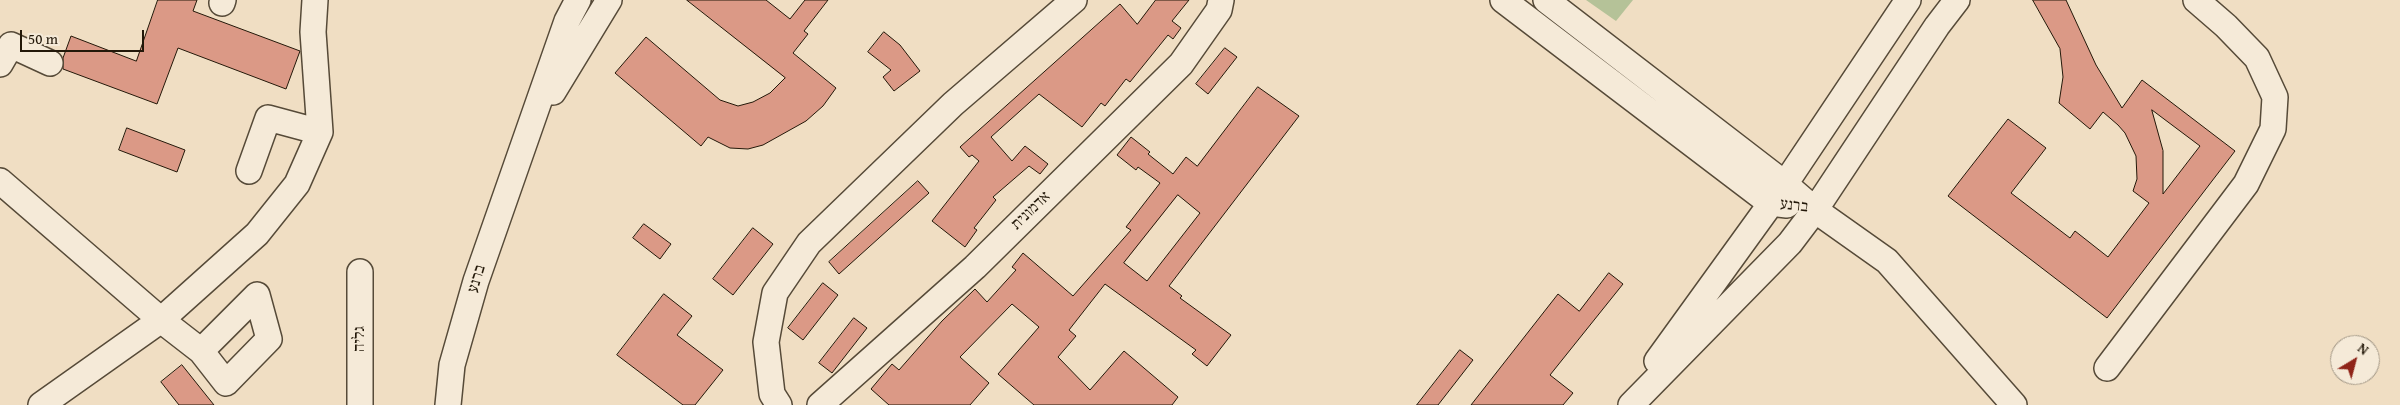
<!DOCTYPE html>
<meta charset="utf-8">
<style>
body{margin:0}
#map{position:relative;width:2400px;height:405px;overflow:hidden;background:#f0dec3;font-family:"Gentium Book Plus",serif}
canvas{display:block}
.north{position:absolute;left:2330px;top:335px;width:50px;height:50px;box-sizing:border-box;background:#f5ead8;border:1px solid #a19685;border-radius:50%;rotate:37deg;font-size:14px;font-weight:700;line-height:20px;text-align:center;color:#231809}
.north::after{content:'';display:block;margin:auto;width:18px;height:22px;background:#8f2418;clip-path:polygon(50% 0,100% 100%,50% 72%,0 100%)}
.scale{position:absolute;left:20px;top:30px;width:124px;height:22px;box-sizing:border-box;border:2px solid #231809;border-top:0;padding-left:6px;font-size:15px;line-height:18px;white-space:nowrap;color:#231809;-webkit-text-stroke:4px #f5ead8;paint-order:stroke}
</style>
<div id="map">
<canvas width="2400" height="405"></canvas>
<div class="north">N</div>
<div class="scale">50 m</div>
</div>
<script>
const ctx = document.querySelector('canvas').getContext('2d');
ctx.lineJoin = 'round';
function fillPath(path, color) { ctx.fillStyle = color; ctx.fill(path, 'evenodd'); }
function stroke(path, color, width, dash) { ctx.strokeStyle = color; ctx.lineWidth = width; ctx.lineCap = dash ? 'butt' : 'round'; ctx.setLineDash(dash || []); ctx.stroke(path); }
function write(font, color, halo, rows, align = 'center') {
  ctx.font = font + ' "Gentium Book Plus","Frank Ruhl Libre",serif'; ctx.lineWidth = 4; ctx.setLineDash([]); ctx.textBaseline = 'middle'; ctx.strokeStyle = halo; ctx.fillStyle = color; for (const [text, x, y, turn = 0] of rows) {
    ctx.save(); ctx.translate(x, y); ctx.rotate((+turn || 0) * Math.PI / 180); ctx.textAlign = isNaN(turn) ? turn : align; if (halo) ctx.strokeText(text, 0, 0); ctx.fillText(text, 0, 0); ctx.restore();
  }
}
const green = new Path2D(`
 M1586,0H1633L1616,21Z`);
const building = new Path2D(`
 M158,0H197L193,11L300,51L286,89L178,48L157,104L63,69V58L71,36L136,61Z
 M687,0H766L790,19L805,0H828L804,31L808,34L793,53L836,88L823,106L806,121L763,145L748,149L730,148L708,137L701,146L615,73L646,37L720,100L738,106L753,102L770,93L785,78Z
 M1156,0H1189L1172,21L1181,28L1173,39L1168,35L1130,82L1126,79L1105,106L1101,103L1082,127L1039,94L991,137L1012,161L1025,146L1048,164L1040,174L1029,166L993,197L996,200L974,228L977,230L965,247L932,221L979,161L972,155L969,157L960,147L1120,4L1137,24Z
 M2033,0H2066L2096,65L2122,108L2142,80L2235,151L2107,318L1948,196L2008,119L2046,148L2011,193L2070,238L2075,231L2108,257L2149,203L2133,191L2137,179L2136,156L2125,133L2118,125L2103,112L2090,129L2059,103L2063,77L2060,49ZM2152,110L2200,146L2163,194V151Z
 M884,32L900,45L920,71L894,91L883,77L891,70L868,52Z
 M1225,48L1237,57L1208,94L1196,84Z
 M1258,87L1299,116L1169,286L1182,296L1180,298L1231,335L1207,366L1192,354L1196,350L1105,284L1069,330L1076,336L1058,357L1090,390L1124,351L1178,397L1172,405H1034L998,374L1039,327L1012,304L960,357L989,383L970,405H889L871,389L892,364L899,370L942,321L975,289L987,302L1016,270L1012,267L1023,253L1073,296L1131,230L1126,227L1160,183L1138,167L1136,170L1117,155L1131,137L1150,152L1148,154L1173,174L1186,157L1197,166ZM1178,195L1200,213L1147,281L1124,263Z
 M127,128L185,150L177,172L119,150Z
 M918,181L929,193L839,274L829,262Z
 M644,224L671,244L660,259L633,238Z
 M753,228L773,244L733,295L713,279Z
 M1609,273L1623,284L1550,375L1573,393L1563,405H1471L1558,294L1579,311Z
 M823,283L838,295L803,340L788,328Z
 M664,294L692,316L677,335L723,370L695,405H683L617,355Z
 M854,318L867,328L832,373L819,363Z
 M1460,350L1473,360L1438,405H1417Z
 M182,365L214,405H179L161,382Z`);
const minor = new Path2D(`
 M1503,0L1770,203L1787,205
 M1546,0L1785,184L1815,210L1887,261L2014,405
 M222,3L223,0
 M0,64L11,45L50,63
 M553,92L609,0
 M249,171L268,118L320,132
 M0,181L161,320L201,351L226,383L269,339L257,295L201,351
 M1657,361L1785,184L1908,0
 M2107,368L2246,184L2273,129L2275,97L2257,58L2226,26L2196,0
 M41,405L161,320L257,234L297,184L320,132L313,32L315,0
 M360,405V272
 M448,405L452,365L476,281L567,21L578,0
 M779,405L772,394L766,342L775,293L809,243L953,104L1074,0
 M820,405L975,267L1181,64L1219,10L1221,0
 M1631,405L1790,243L1815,210L1937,26L1957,0`);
const streetNames = [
 ["ברנע",1794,206,7],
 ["אדמונית",1031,211,-44],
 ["ברנע",477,279,-73],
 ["גליה",360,339,-90]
];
fillPath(green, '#b5c298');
fillPath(building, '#db9986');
stroke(building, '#231809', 1);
stroke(minor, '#564a38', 28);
stroke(minor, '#f5ead8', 25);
write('16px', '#231809', '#f5ead8', streetNames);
</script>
